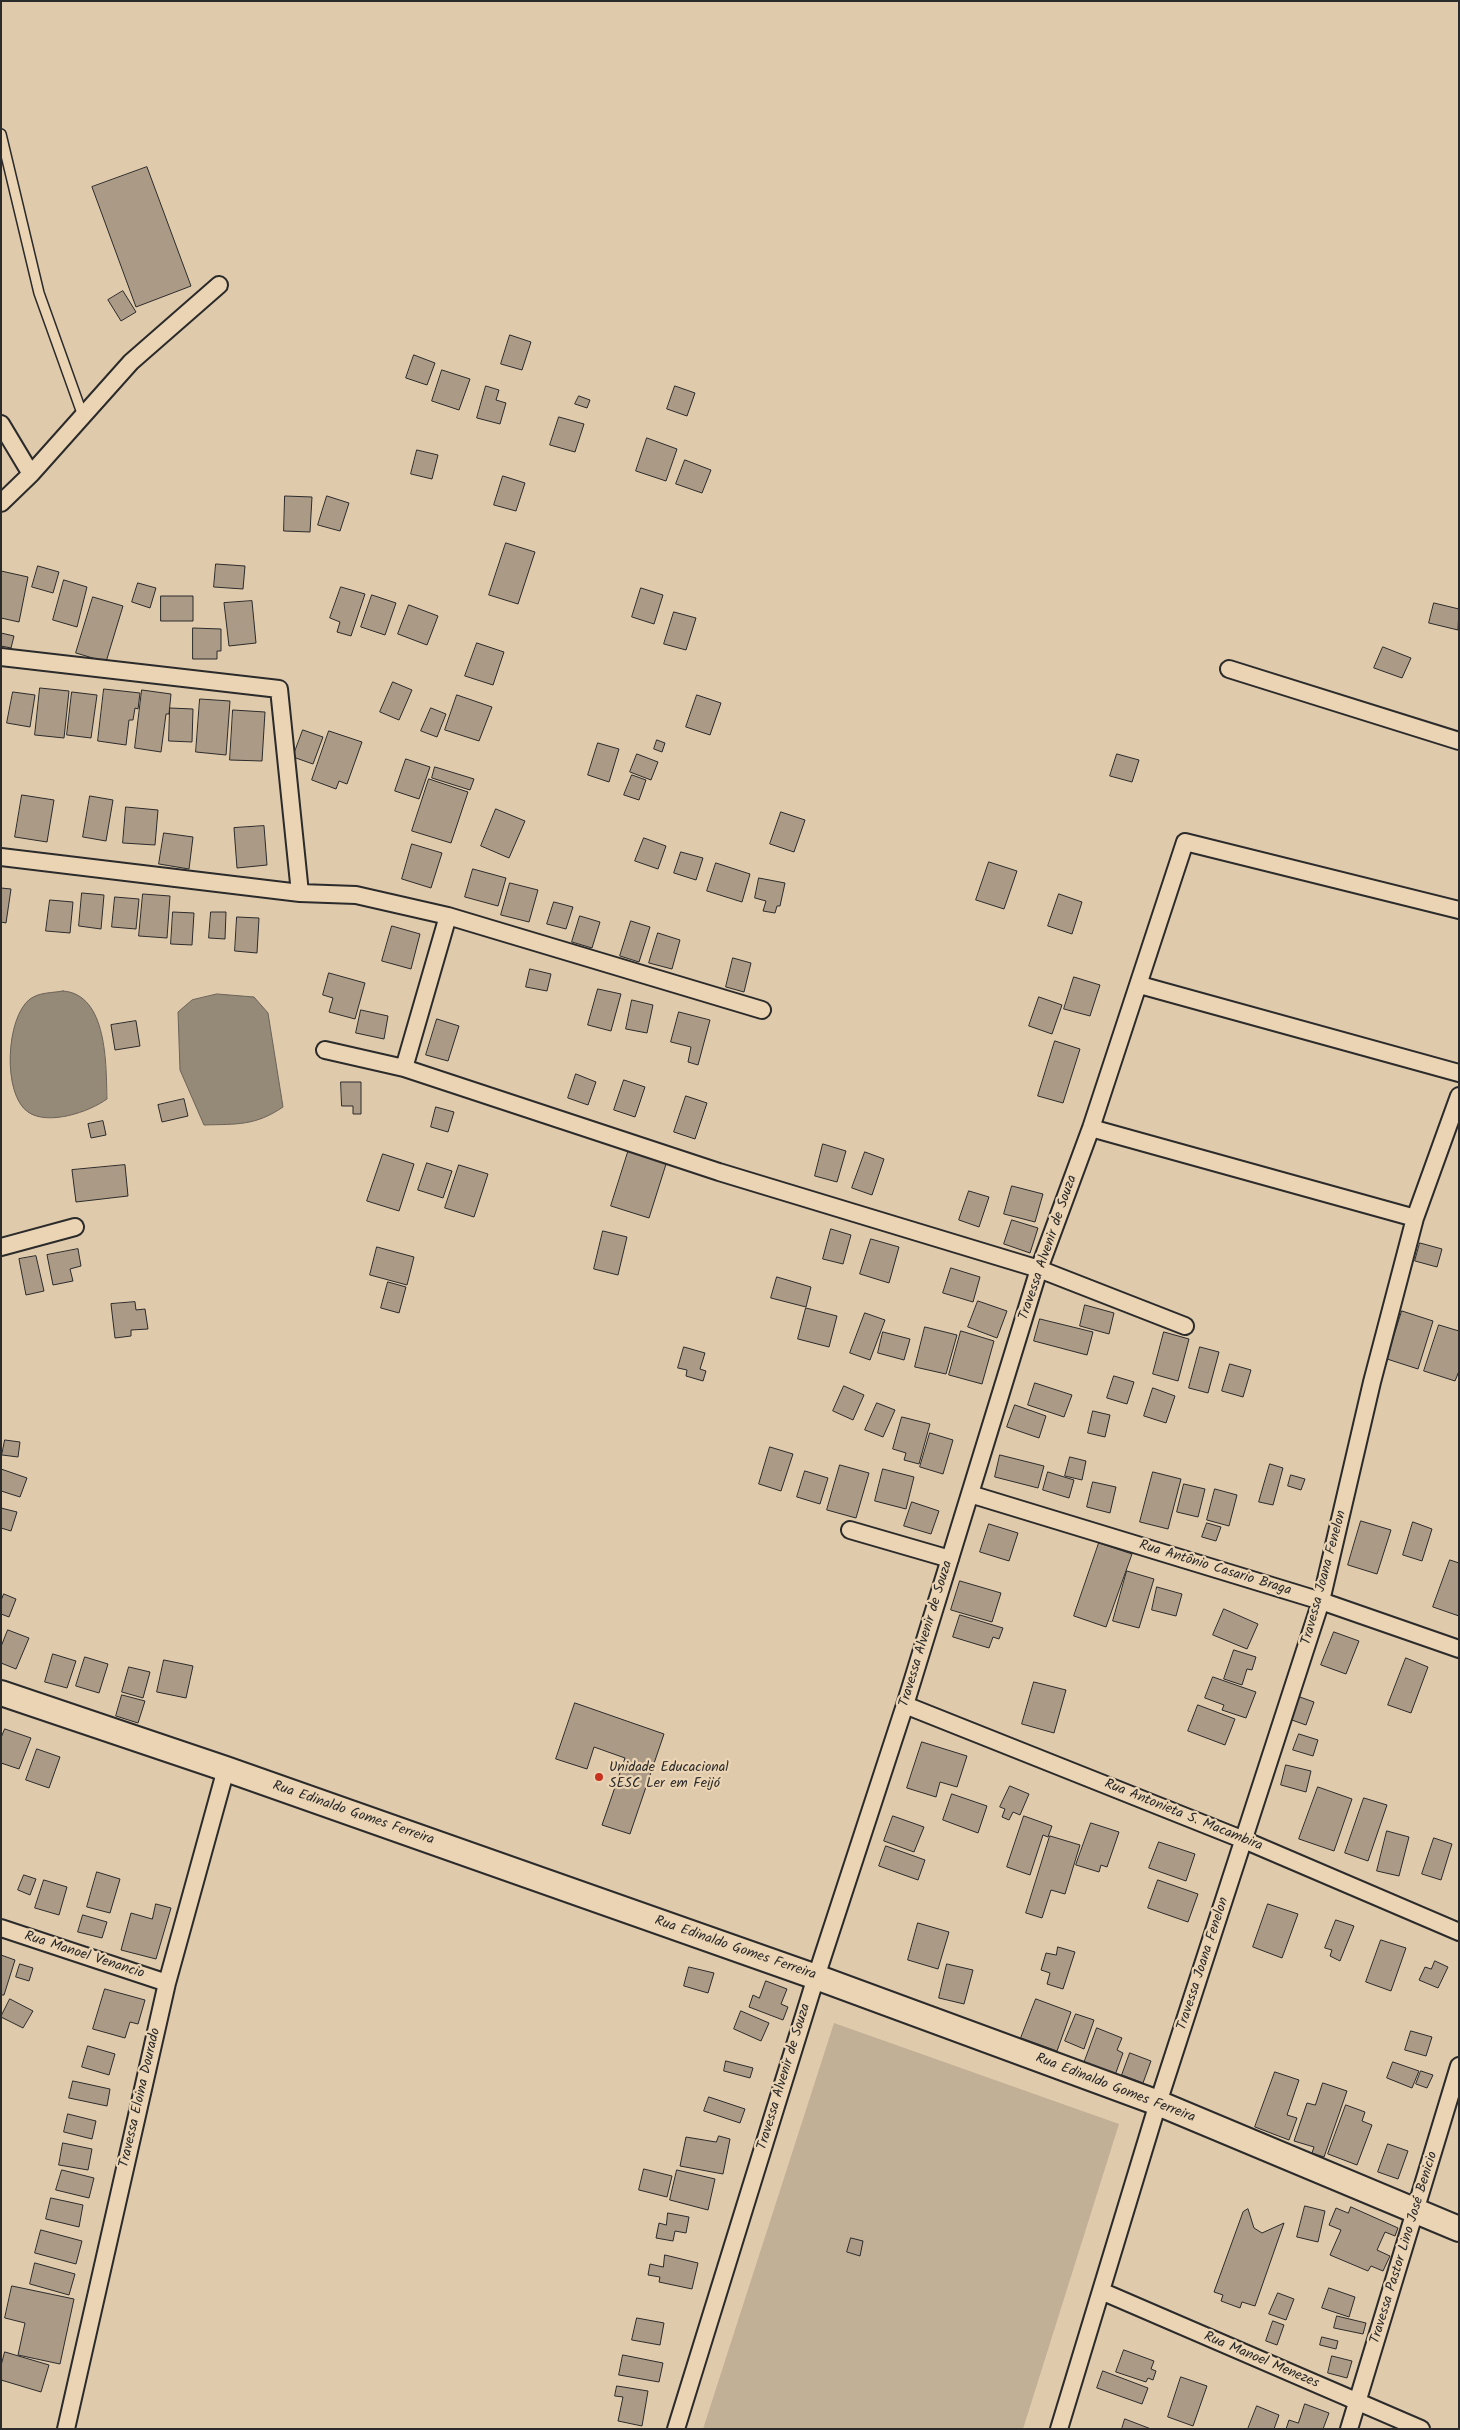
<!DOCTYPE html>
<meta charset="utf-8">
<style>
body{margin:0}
#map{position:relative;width:1460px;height:2430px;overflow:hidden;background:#e0caac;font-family:Kalam,sans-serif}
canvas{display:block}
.frame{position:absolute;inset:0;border:2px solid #2b2b2b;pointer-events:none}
</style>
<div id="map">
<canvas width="1460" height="2430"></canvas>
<div class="frame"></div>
</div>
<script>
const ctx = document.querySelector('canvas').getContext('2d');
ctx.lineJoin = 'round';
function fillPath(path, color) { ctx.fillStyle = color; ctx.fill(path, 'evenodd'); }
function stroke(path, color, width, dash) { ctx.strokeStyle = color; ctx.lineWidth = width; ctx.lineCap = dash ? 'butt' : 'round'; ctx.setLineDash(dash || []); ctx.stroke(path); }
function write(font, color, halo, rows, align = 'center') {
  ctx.font = font + ' Kalam,sans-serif'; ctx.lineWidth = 4.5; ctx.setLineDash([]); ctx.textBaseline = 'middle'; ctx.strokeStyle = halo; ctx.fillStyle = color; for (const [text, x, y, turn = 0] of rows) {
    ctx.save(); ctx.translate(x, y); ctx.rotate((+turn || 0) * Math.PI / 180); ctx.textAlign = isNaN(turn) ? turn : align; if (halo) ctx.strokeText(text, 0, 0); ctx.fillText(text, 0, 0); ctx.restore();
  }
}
const green = new Path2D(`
 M834,2023L1119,2124L1023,2429H703Z`);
const water = new Path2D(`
 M63,991C108,994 106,1066 107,1099C89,1112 48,1126 28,1112C2,1094 6,1017 30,999C40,992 52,993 63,991Z
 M217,994L254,997L268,1013L283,1107C255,1126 237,1124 204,1125L180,1070L178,1012L192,1000Z`);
const building = new Path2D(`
 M147,167L191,286L136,307L92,187Z
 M123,291L136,312L121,321L108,300Z
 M510,335L531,342L522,370L501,364Z
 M414,355L435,363L427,385L406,378Z
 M442,370L470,379L459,410L432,401Z
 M486,386L499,390L496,400L506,403L500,424L477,418Z
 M675,386L695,393L687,416L667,409Z
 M579,396L590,400L587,408L575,404Z
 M559,417L584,424L575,452L550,445Z
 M647,438L677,449L666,481L636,471Z
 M417,450L438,455L432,479L411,474Z
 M685,460L711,470L702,493L676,484Z
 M503,476L525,483L516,511L494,505Z
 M285,496L312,497L310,532L284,531Z
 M327,496L349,503L340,531L318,525Z
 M506,543L535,552L518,604L489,595Z
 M216,564L245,566L243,589L214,587Z
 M38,566L59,572L53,593L32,587Z
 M1,571L28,577L19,622L1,618Z
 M64,580L87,587L77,627L53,620Z
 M138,583L156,588L150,608L132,602Z
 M341,587L365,594L351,636L337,632L340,622L330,618Z
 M641,588L663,595L654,624L632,617Z
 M372,595L396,603L385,635L361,627Z
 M161,596H193V621H161Z
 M93,597L123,606L106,662L76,653Z
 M252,601L256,643L229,646L224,603Z
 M1434,603L1459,609L1458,630L1429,623Z
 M409,605L438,616L427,645L398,634Z
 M674,612L696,618L686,650L664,644Z
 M193,628L221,629V651H217V659H193Z
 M1,633L14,636L11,648L1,646Z
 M477,643L504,652L493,685L465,676Z
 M1383,647L1411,658L1402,678L1374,668Z
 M393,682L412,690L399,720L380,712Z
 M40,688L69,691L64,738L35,735Z
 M104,689L140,693L138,709L135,708L133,720H129L126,745L98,741Z
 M142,690L171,694L169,714H166L161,752L135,748Z
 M13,692L35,695L30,727L7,723Z
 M72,692L97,695L91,738L67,735Z
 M457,695L492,707L479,741L445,730Z
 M697,695L721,703L710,735L686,727Z
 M200,699L230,701L226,755L196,752Z
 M170,708L193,709L192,742L169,741Z
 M431,708L446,714L437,737L421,731Z
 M233,710L265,712L262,761L230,760Z
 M303,730L323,737L313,764L293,757Z
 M329,731L362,742L347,784L339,781L336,789L312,780Z
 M657,740L665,743L662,752L654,749Z
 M598,743L619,749L609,782L588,775Z
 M637,754L658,762L651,780L630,772Z
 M1117,754L1139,760L1132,782L1110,776Z
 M406,759L430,767L419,799L395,791Z
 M435,767L474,779L470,790L432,778Z
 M632,775L646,780L639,800L624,795Z
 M429,779L468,792L451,843L412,831Z
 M22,795L54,800L47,842L15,837Z
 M90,796L113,800L106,841L83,837Z
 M126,807L158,810L155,845L123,843Z
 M496,809L525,821L509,858L481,846Z
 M781,812L805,820L794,852L770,844Z
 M264,826L267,865L237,868L234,828Z
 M164,833L193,837L189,869L159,864Z
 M644,838L666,846L658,869L635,861Z
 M412,844L442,853L431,888L402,879Z
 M681,852L703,858L696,880L674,873Z
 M989,862L1017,871L1004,909L976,900Z
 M716,863L750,874L742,902L707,891Z
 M473,869L506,878L498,906L465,897Z
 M759,878L785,883L780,906H777L775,913L763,911L766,901L755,898Z
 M510,883L538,890L529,922L501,915Z
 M1,888L11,889L6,923L1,922Z
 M82,893L104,895L101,929L79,926Z
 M143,894L170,896L167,938L139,936Z
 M1059,894L1082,902L1072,934L1048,926Z
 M115,897L139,899L136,929L112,927Z
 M50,900L73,902L70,933L46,931Z
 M554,902L573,907L566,929L547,924Z
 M173,912L194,913L192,945L171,944Z
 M211,912H226L225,939L209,938Z
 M580,916L600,922L592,948L572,942Z
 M237,917L259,918L257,953L235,951Z
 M631,921L650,927L639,962L620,956Z
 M392,926L420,934L411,969L382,961Z
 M658,933L680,940L672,969L649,963Z
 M733,958L751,963L744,992L726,987Z
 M530,969L551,974L547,991L526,987Z
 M329,973L365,983L355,1019L329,1012L333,998L323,995Z
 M1074,977L1100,985L1090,1016L1064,1009Z
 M598,989L621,994L611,1031L588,1025Z
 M1039,997L1062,1005L1052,1034L1029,1026Z
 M632,1000L653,1005L647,1033L626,1029Z
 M361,1010L388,1016L384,1039L356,1033Z
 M679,1012L710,1020L698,1065L688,1062L691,1047L671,1042Z
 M437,1019L459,1026L448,1061L426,1055Z
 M136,1021L140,1046L115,1050L111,1025Z
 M1055,1041L1080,1049L1063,1103L1038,1096Z
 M576,1074L596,1082L588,1105L568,1098Z
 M624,1080L645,1087L635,1117L614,1110Z
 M341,1082H361V1114H353V1106H342Z
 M686,1096L707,1103L695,1139L674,1132Z
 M184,1099L188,1116L162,1122L158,1105Z
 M436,1107L454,1112L448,1132L431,1127Z
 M103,1121L106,1135L91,1138L88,1124Z
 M823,1144L846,1151L837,1182L815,1176Z
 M629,1149L667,1161L649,1218L611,1206Z
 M865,1152L884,1159L872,1195L852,1188Z
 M383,1154L414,1164L399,1211L367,1201Z
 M427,1163L452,1171L443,1198L418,1190Z
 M125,1165L128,1196L76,1202L72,1170Z
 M459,1165L488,1174L474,1217L445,1208Z
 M1012,1186L1043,1194L1035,1222L1004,1214Z
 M969,1191L989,1197L979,1227L959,1220Z
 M1012,1220L1038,1228L1030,1253L1004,1244Z
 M831,1229L851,1235L843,1264L823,1259Z
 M603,1231L627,1237L618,1275L594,1269Z
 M871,1239L899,1247L889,1283L860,1274Z
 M1420,1243L1442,1249L1437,1267L1415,1261Z
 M377,1247L414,1257L407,1285L370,1275Z
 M78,1249L81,1266L70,1269L73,1281L53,1285L47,1255Z
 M36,1256L44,1291L26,1295L19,1259Z
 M951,1268L980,1277L973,1302L943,1293Z
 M777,1277L811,1287L806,1307L771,1298Z
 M388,1282L406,1287L399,1313L381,1308Z
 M978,1301L1007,1311L997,1338L968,1327Z
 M135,1302L136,1310L145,1309L148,1329L131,1330V1336L115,1338L111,1304Z
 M1085,1305L1114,1313L1109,1334L1080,1326Z
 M806,1308L837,1316L829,1347L798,1339Z
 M1402,1311L1433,1321L1418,1369L1387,1359Z
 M865,1313L885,1320L870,1360L850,1353Z
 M1040,1319L1093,1332L1087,1355L1034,1341Z
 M1439,1325L1459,1331V1371L1455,1381L1424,1371Z
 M925,1327L957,1335L946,1374L915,1367Z
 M961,1331L994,1341L982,1384L949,1375Z
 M883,1332L910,1339L904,1360L878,1353Z
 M1164,1332L1189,1339L1178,1381L1153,1374Z
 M684,1347L705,1353L700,1369L706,1371L703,1381L686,1376L687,1370L678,1368Z
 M1200,1347L1219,1352L1208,1393L1189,1388Z
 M1230,1364L1251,1370L1243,1397L1222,1391Z
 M1114,1376L1134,1382L1127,1404L1107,1398Z
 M1035,1383L1072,1395L1064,1417L1028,1405Z
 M844,1386L864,1395L853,1420L833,1411Z
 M1153,1388L1175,1396L1166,1423L1144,1416Z
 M877,1403L895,1410L883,1437L865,1430Z
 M1015,1405L1046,1416L1039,1438L1007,1427Z
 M1093,1411L1110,1415L1105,1437L1088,1433Z
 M902,1417L930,1424L919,1464L904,1460L906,1453L893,1449Z
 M930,1433L953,1440L943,1474L920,1467Z
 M5,1440L20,1442L18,1457L2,1455Z
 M770,1447L793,1454L781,1491L759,1484Z
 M1000,1455L1044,1466L1038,1488L995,1477Z
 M1070,1457L1086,1461L1082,1480L1065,1476Z
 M1270,1464L1283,1468L1273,1505L1259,1502Z
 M840,1465L869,1473L856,1518L827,1510Z
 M1,1469L27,1478L20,1497L1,1491Z
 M883,1469L914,1477L906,1509L875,1501Z
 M805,1471L828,1478L820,1504L797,1497Z
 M1048,1472L1074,1480L1069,1498L1043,1490Z
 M1153,1472L1181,1479L1168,1529L1140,1522Z
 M1291,1475L1305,1479L1301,1490L1288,1486Z
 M1093,1482L1116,1487L1110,1513L1087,1507Z
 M1184,1484L1205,1489L1198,1517L1177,1512Z
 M1215,1489L1237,1495L1229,1526L1207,1520Z
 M912,1502L939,1511L931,1534L904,1526Z
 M1,1508L17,1512L11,1531L1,1528Z
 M1361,1521L1391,1530L1377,1574L1348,1565Z
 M1413,1522L1432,1529L1422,1561L1403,1555Z
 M1207,1523L1221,1527L1216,1541L1202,1537Z
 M989,1524L1018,1533L1009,1561L980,1552Z
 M1099,1543L1132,1554L1106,1627L1074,1616Z
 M1450,1560L1459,1563V1616L1433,1607Z
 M1127,1571L1154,1579L1139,1628L1113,1621Z
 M960,1581L1001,1593L992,1622L951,1610Z
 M1157,1587L1182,1594L1176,1616L1152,1610Z
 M4,1594L16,1599L9,1617L1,1614V1601Z
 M1224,1609L1258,1624L1247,1649L1213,1635Z
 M960,1615L1003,1628L999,1639L993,1637L989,1648L953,1637Z
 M8,1630L29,1638L16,1669L1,1663V1647Z
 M1334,1632L1359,1641L1346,1674L1321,1665Z
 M1234,1650L1256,1657L1252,1670L1247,1669L1242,1685L1224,1679Z
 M53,1654L76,1661L67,1688L45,1682Z
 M85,1657L108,1664L99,1693L76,1686Z
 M1406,1658L1428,1667L1411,1713L1388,1705Z
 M164,1660L193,1666L186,1698L157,1692Z
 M129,1667L150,1672L143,1698L122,1692Z
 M1213,1677L1256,1692L1246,1718L1222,1710L1224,1705L1205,1698Z
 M1034,1682L1066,1690L1054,1733L1022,1724Z
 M122,1695L145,1701L138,1723L116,1716Z
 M1297,1696L1314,1702L1306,1725L1289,1719Z
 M575,1703L664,1734L630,1834L602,1825L625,1758L594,1747L587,1769L556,1759Z
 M1198,1705L1235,1719L1225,1745L1188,1731Z
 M5,1729L31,1738L19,1769L1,1763V1738Z
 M1299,1734L1318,1740L1313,1756L1293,1750Z
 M922,1742L967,1756L957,1787L940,1782L936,1797L907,1788Z
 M37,1749L60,1757L49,1788L26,1780Z
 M1286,1765L1311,1771L1306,1792L1281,1785Z
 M1010,1786L1029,1794L1020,1815L1013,1812L1009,1820L1002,1817L1005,1809L1000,1807Z
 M1318,1787L1352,1799L1334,1851L1299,1839Z
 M952,1794L987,1806L978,1833L943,1820Z
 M1364,1798L1387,1805L1368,1861L1345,1853Z
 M893,1816L924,1827L914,1852L884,1841Z
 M1024,1816L1052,1826L1048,1837L1043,1835L1030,1875L1007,1867Z
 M1091,1823L1119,1832L1107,1867L1101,1865L1099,1872L1076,1865Z
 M1387,1831L1409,1837L1399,1876L1377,1871Z
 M1050,1836L1080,1845L1065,1894L1051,1890L1042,1918L1026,1913Z
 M1434,1838L1452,1844L1441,1880L1422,1874Z
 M1159,1842L1195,1854L1186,1881L1149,1868Z
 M886,1846L925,1860L918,1880L879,1866Z
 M97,1872L120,1879L110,1913L87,1907Z
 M24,1875L36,1879L30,1895L18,1890Z
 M44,1880L67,1887L59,1915L35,1908Z
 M1158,1880L1198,1894L1188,1922L1148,1908Z
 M156,1904L171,1908L156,1959L121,1950L131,1913L152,1919Z
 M1268,1904L1298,1914L1282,1958L1253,1947Z
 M83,1915L107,1922L102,1938L78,1932Z
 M1336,1920L1354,1926L1340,1961L1330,1956L1332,1950L1325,1948Z
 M918,1923L949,1932L938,1969L908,1960Z
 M1381,1940L1406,1948L1391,1991L1366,1982Z
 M1058,1947L1075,1952L1063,1989L1047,1984L1050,1973L1041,1970L1046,1953L1056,1955Z
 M1,1955L15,1960L4,1995H1Z
 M1435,1961L1448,1967L1438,1988L1419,1980L1425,1967L1431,1969Z
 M20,1964L33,1968L29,1981L16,1977Z
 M947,1964L973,1970L964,2004L939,1998Z
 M689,1967L714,1973L708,1993L684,1986Z
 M766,1981L787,1989L781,2004L788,2007L783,2020L749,2007L753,1995L759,1998Z
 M105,1989L145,2000L138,2024L130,2022L125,2038L93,2029Z
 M10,1999L33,2011L23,2028L1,2017Z
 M1036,1999L1071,2012L1057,2051L1021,2038Z
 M741,2011L769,2023L761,2041L734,2029Z
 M1076,2014L1094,2020L1084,2049L1065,2041Z
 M1097,2028L1122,2038L1117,2050L1123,2053L1114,2078L1083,2066Z
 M1411,2031L1432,2037L1426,2056L1405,2050Z
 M88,2046L115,2054L109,2075L82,2067Z
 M1130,2053L1151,2061L1143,2083L1122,2075Z
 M726,2061L753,2068L750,2078L724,2071Z
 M1393,2062L1419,2071L1412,2088L1387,2078Z
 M1421,2071L1433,2075L1427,2088L1416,2084Z
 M1275,2072L1299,2080L1287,2115L1297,2118L1289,2140L1255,2127Z
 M73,2081L110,2089L107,2106L69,2098Z
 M1323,2083L1347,2091L1324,2157L1312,2153L1314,2147L1294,2141L1307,2103L1315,2105Z
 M709,2097L745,2109L740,2123L704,2111Z
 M1346,2105L1365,2112L1362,2121L1372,2125L1357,2165L1328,2154Z
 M68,2114L96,2121L92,2139L64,2132Z
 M719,2136L730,2139L723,2174L680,2166L686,2137L716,2142Z
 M63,2143L92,2149L88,2170L59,2165Z
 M1388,2144L1408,2151L1398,2179L1378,2172Z
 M644,2169L672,2176L667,2197L639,2190Z
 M62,2170L94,2178L89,2198L56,2190Z
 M677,2170L715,2179L708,2210L670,2200Z
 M51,2198L83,2205L79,2227L46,2219Z
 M1305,2206L1325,2211L1318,2242L1297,2237Z
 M1351,2207L1398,2228L1395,2236L1385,2232L1377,2250L1390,2256L1383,2271L1371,2266L1368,2271L1330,2255L1341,2230L1329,2225L1336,2208L1348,2213Z
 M1248,2209L1254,2228L1262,2233L1284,2223L1255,2306L1242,2302L1240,2308L1221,2301L1223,2295L1214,2292L1243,2212Z
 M668,2213L689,2217L686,2233L675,2231L673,2241L656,2238L659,2223L666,2225Z
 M41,2230L82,2241L76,2264L35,2253Z
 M851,2238L863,2241L860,2256L847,2252Z
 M665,2255L698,2263L692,2289L659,2282L660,2277L648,2275L650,2264L663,2267Z
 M35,2263L75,2274L69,2295L30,2284Z
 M12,2286L74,2299L60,2364L18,2355L25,2323L5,2318Z
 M1329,2288L1355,2297L1349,2317L1322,2308Z
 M1278,2293L1294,2299L1286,2320L1269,2314Z
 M1337,2316L1366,2323L1363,2334L1334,2328Z
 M637,2318L664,2323L660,2345L632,2340Z
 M1273,2321L1284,2325L1277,2345L1266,2341Z
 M1322,2337L1338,2341L1336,2349L1320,2345Z
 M1124,2350L1154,2361L1151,2369L1156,2371L1153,2380L1148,2378L1146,2382L1116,2372Z
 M5,2352L49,2365L41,2392L1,2380V2366Z
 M623,2355L663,2363L659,2382L619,2375Z
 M1332,2356L1352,2361L1347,2378L1328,2373Z
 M1103,2371L1148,2388L1142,2404L1097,2388Z
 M1181,2377L1207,2386L1193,2426L1168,2417Z
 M617,2386L648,2391L642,2426L618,2421L623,2397L615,2396Z
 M1305,2404L1329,2413L1323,2429H1286L1289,2420L1298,2423Z
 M1257,2406L1279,2415L1274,2429H1248Z
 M1125,2419L1151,2429H1122Z`);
const lane = new Path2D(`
 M1,134L39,293L83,416`);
const street = new Path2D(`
 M1,424L31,474
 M1,503L31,474L131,362L219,285
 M1,657L279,689L300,893
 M1229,669L1459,741
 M1,857L300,893L356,895L448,916L762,1010
 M1140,985L1459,1073
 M325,1050L404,1068L719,1172L1039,1269L1185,1326
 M404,1068L448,916
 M1091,1128L1415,1218
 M1,1247L75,1227
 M970,1494L1321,1601L1459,1649
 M850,1530L950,1559
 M905,1705L1244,1840L1459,1932
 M1,1928L167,1983
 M1101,2291L1421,2429
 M66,2429L167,1983L226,1769
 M676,2429L816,1977L905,1705L1039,1269L1091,1128L1185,842L1459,910
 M1059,2429L1158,2103L1321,1601L1372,1382L1415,1218L1459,1096
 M1349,2429L1459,2066`);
const secondary = new Path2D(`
 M1,1693L226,1769L816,1977L1158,2103L1459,2229`);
const markers = [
 [599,1777,5,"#c8321e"]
];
const streetNames = [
 ["Travessa Alvenir de Souza",1049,1248,-71],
 ["Rua Antônio Casario Braga",1215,1569,17],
 ["Travessa Joana Fenelon",1325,1578,-75],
 ["Travessa Alvenir de Souza",927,1634,-73],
 ["Rua Edinaldo Gomes Ferreira",353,1814,19],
 ["Rua Antonieta S. Macambira",1183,1816,22],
 ["Rua Edinaldo Gomes Ferreira",735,1949,19],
 ["Rua Manoel Venancio",84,1956,18],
 ["Travessa Joana Fenelon",1204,1964,-72],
 ["Travessa Alvenir de Souza",785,2077,-73],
 ["Rua Edinaldo Gomes Ferreira",1115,2089,21],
 ["Travessa Eloina Dourado",141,2098,-77],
 ["Travessa Pastor Lino José Benicio",1405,2248,-73],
 ["Rua Manoel Menezes",1261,2361,23]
];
const poiNames = [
 ["Unidade Educacional",609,1769],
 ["SESC Ler em Feijó",609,1785]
];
fillPath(green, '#c1af96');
fillPath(water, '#958977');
stroke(water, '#6b6359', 1);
fillPath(building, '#ab9a86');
stroke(building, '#2b2b2b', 1);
stroke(lane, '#2b2b2b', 12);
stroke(street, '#2b2b2b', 20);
stroke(secondary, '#2b2b2b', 28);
stroke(lane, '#ebd4b4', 9);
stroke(street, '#ebd4b4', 16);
stroke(secondary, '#ebd4b4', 24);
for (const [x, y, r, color] of markers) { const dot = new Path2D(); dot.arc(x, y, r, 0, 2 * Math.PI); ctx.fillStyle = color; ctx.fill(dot); stroke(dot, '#ebd4b4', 2); }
write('14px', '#2b2b2b', '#ebd4b4', streetNames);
write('14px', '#2b2b2b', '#ebd4b4', poiNames, 'left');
</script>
